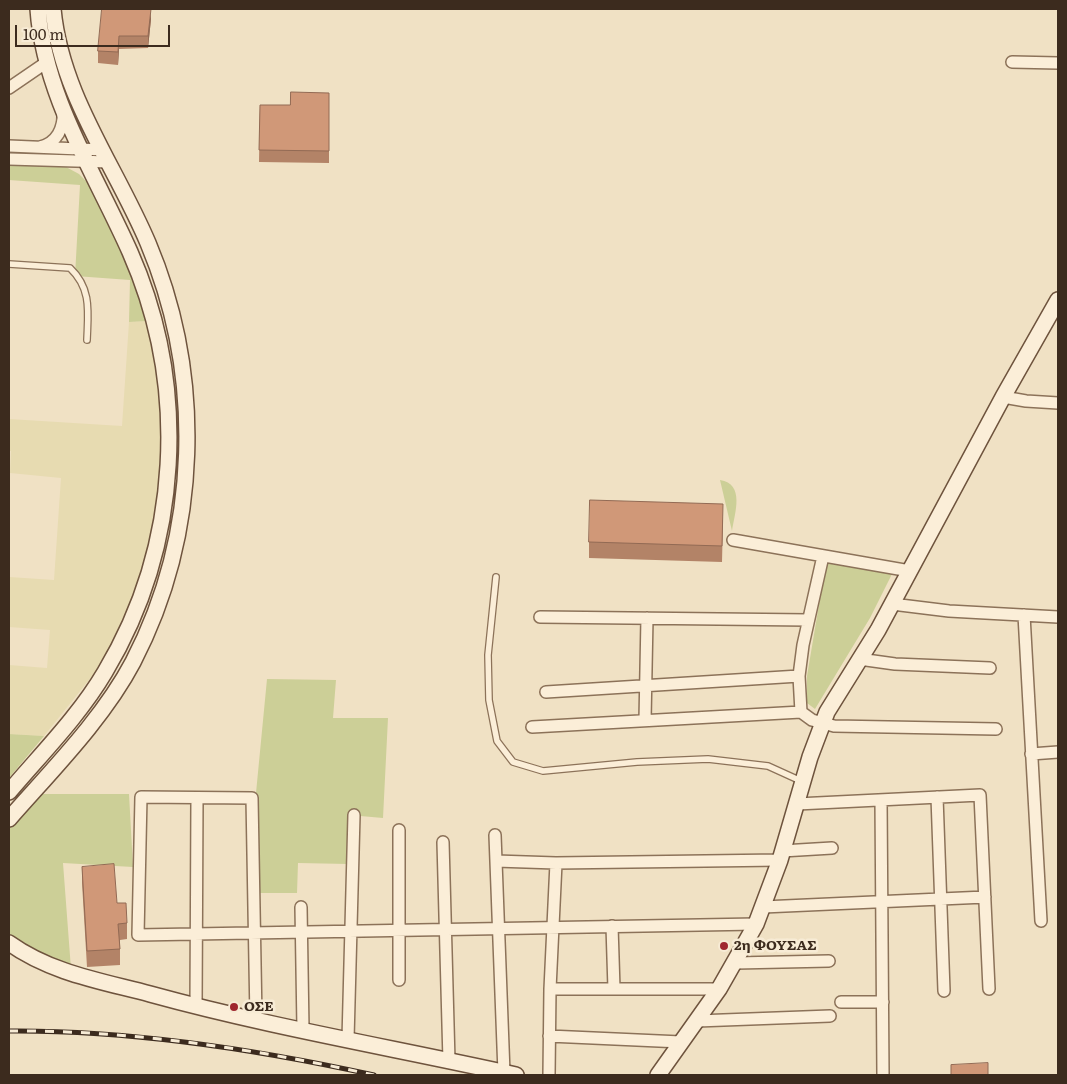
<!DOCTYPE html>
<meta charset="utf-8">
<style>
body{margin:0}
#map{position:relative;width:1067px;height:1084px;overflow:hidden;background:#f0e1c4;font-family:Literata,serif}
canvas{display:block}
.frame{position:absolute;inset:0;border:10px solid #3c2b1e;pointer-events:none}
.scale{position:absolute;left:15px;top:25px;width:155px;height:22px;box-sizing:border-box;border:2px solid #3c2b1e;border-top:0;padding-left:6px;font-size:15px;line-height:18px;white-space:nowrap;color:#3c2b1e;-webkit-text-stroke:4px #f7ebd5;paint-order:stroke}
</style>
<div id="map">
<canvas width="1067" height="1084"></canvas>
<div class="frame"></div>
<div class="scale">100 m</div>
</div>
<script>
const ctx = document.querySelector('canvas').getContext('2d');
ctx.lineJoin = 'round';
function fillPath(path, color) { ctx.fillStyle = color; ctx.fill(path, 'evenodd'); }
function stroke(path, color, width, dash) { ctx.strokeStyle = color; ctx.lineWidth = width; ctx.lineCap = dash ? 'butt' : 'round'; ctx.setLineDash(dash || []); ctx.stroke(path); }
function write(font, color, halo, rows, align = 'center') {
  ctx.font = font + ' Literata,serif'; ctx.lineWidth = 5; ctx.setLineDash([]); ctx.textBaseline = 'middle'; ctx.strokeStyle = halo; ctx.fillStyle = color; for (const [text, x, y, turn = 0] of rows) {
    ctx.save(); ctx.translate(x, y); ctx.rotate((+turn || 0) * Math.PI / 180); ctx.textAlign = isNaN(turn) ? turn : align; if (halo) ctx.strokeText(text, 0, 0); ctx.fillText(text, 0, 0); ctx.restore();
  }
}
const farmland = new Path2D(`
 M148,321L158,367L163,410L162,463L158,504L136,593L119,631L97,670L44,736L9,734V665L47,668L50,630L9,627V577L54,580L61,478L10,473L11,451H9V419L122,426L129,322Z`);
const green = new Path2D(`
 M9,165L66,167L79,174L92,187L131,271L148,321L129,322L130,280L75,276L80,185L9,180Z
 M720,480C745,484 735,512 732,531Z
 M826,563L892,574L870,618L815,709L807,703V676Z
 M267,679L336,680L333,718H388L383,818L349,815L348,864L298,863L297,893H258L256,793Z
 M9,734L44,736L9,778Z
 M39,794H129L133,867L63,863L71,969L16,942L9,935V829Z`);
const lane = new Path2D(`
 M9,264L70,268C92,289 88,312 87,340
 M496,577L488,655L489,700L497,741L513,762L543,771L637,762L708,759L768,766L801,781`);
const street = new Path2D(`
 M1012,62L1058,63
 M9,88L47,62
 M9,146L103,150
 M40,147C57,143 64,128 63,112
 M9,159L109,162
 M1003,397L1026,401L1058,403
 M733,540L910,571
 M823,556L803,645L799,676L801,712L812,720L834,726L996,729
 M892,604L949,611L1058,617
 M1024,615L1041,921
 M540,617L808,620
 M859,659L895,664L990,668
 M546,692L799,676
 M645,720L647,618
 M532,727L801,712
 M1031,754L1058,752
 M937,797L944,991
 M881,800L883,1075
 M797,804L980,795L989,989
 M399,830V980
 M495,835L504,1073
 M443,842L449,1061
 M782,851L832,848
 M496,861L556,863L780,860
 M301,907L303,1029
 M763,907L985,897
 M612,926L614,989
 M736,963L829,961
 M550,989H719
 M841,1002H883
 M196,1007L197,798
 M256,1019L252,798L141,797L138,935C344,930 550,926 756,924
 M697,1021L830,1016
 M549,1036L681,1042
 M348,1039L354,815
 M549,1075L550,989L556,863`);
const secondary = new Path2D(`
 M9,792C42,753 79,716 105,672C181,545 189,386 130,252C95,173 44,96 38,9
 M9,819C51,771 103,719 133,662C200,533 204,376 148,243C115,165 61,95 53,9
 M9,943C51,973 101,981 150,994C270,1027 394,1048 516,1075
 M658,1075L719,989L756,924L780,860L810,757L827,712L878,630L1003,397L1058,300`);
const rail = new Path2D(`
 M9,1031C131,1030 255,1049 374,1075`);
const wall = new Path2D(`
 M102,9L151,19L148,48L119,49L118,65L98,63V51Z
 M329,93V163L259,162L260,105H290Z
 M723,520L722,562L589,558V542Z
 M82,867L117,903L127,923V939L120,940V965L87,967L82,883Z`);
const shadedWall = new Path2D(`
 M151,9V19L148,48V36Z
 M119,36V49L118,65V52Z`);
const building = new Path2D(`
 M102,9H151L148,36H119L118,52L98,51Z
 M291,92L329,93V151L259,150L260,105H290Z
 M590,500L723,504L722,546L589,542Z
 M114,864L117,903H126L127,923L118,924L120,949L87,951L82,867Z
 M988,1063V1075H951V1065Z`);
const markers = [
 [724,946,5,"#9f262e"],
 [234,1007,5,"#9f262e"]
];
const poiNames = [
 ["2η ΦΟΥΣΑΣ",734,946],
 ["ΟΣΕ",244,1007]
];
fillPath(farmland, '#e7dbb1');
fillPath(green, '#cccf97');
stroke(lane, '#8c7259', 8);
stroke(street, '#8c7259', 14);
stroke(secondary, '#6e533d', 18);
stroke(lane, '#fbeed8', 5.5);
stroke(street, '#fbeed8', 11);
stroke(secondary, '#fbeed8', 15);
stroke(rail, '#3c2b1e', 5);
stroke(rail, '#f7ebd5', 3, [9]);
fillPath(wall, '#b38367');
fillPath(shadedWall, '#926a54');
fillPath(building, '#d09878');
stroke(building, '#926a54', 1);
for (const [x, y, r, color] of markers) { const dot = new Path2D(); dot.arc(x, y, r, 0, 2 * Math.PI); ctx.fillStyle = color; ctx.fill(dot); stroke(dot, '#f7ebd5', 2); }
write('bold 14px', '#3c2b1e', '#f7ebd5', poiNames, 'left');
</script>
